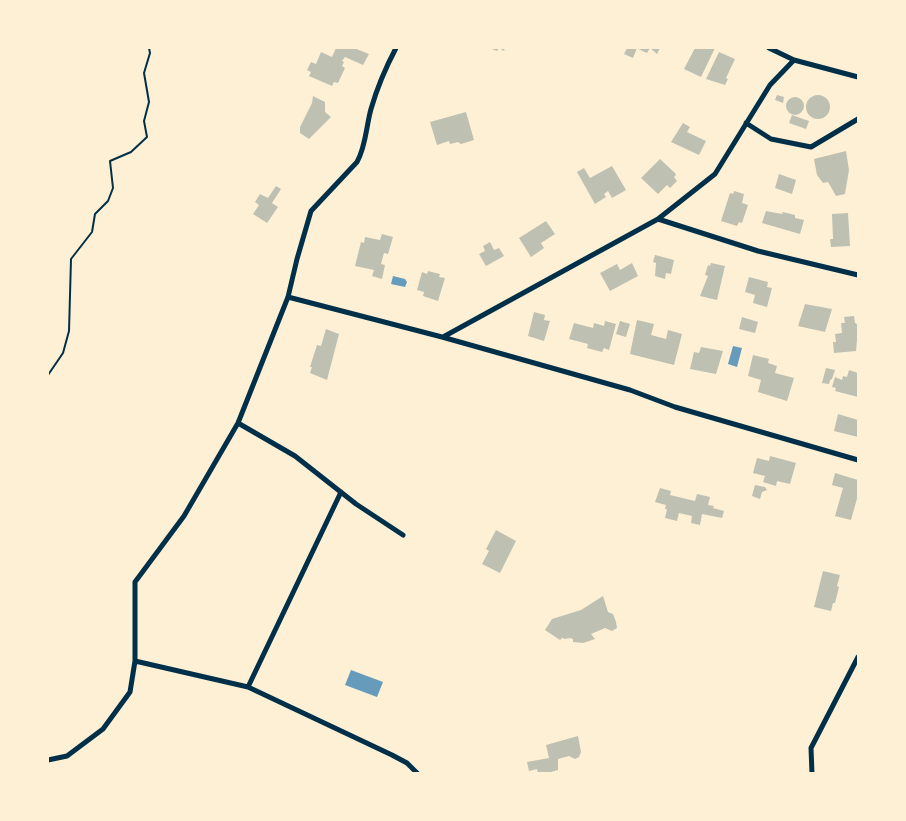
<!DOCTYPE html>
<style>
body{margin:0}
#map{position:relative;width:906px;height:821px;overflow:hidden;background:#fdf0d5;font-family:Helvetica,sans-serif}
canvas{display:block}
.frame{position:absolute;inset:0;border:49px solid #fdf0d5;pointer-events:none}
</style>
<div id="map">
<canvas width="906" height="821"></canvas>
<div class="frame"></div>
</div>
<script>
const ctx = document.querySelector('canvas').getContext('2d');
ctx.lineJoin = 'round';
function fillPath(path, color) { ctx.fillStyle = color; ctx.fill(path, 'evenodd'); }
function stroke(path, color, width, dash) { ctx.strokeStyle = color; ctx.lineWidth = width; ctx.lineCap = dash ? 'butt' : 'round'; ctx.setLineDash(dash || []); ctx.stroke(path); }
const water = new Path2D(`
 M393,276L405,279L407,282L405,287L391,284Z
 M733,346L742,348L737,367L728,364Z
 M351,670L383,682L377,697L345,685Z`);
const building = new Path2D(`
 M336,48H354L369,54L363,65L345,57L342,61L344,62L342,66L345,68L338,83L334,82L332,86L309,76L311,72L307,70L311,62L316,64L321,52L332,57Z
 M489,48H505L504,51L499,48L497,51Z
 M627,48H637L633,58L624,54Z
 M636,48H660L657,54L650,48L647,53Z
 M695,48H715L701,77L684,69Z
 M719,52L735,59L726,78L728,79L725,85L706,79Z
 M806 107a12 12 0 1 1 24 0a12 12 0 1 1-24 0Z
 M777,95L784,97L783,103L775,100Z
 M313,96L325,102V112L331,117L309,139L300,133V127L312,103Z
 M786 106a9 9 0 1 1 18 0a9 9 0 1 1-18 0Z
 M466,112L474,140L461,144L458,142L450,144L449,141L437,145L430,122Z
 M792,115L809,121L806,129L789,123Z
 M683,123L690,127L687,132L706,141L699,155L671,142Z
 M846,151L849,170L845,194L836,196L828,182L823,183L817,175L814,159Z
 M660,159L675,173L676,175L674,177L677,181L670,188L667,185L658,194L641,178Z
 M612,166L626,190L612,198L608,191L604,194L606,197L595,204L577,172L584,168L590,178Z
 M779,174L796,180L792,194L775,188Z
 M276,186L281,189L272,203L278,207L267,223L253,214L259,205L255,202L260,194L268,198Z
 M734,191L744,194L742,203L748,205L742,223L739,222L737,226L721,221L730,193L733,194Z
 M766,211L782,214L783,212L795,215V218L804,220L800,234L762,223Z
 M848,213L850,246L831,247L830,239H833L832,214Z
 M546,221L555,234L541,243L544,248L531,257L519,238Z
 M382,234L393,237L388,254L384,253L381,264L385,265L382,279L372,276L374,270L355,266L361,242L364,243L365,237L380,240Z
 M490,242L494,250L499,248L504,256L486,266L479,254L485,251L483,246Z
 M655,255L674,260L671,274L666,273L665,279L655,276L656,263L653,262Z
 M632,263L638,276L610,291L600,273L617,264L620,270Z
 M711,263L725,266L717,300L700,296L708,276L705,275L708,265L710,266Z
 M428,271L440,274L439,277L445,278L438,301L423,296L424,292L417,290L422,272L427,274Z
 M749,277L768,282L767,287L772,288L767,307L753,303L755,295L745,292Z
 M805,304L832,309L825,332L798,326Z
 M534,312L545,315L544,320L550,321L544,341L528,336Z
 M854,316L855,323L857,324L858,329L856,351L834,353L833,342H836L835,334L842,333L841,323H845L844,317Z
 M742,317L758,322L755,333L739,329Z
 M637,320L654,324L651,335L666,339L668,330L682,334L674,365L630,354Z
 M605,321L616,324L609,350L604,348L602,352L587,348L588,344L569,339L574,323L593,328L594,323L604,326Z
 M620,321L630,324L626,337L616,334Z
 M326,329L339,334L327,380L310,373L312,367H310L317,345L321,346Z
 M701,347L723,351L716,374L690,369L694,352L699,353Z
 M753,355L769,359L768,363L777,366L775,373L794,378L787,401L758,392L761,380L748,376Z
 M826,368L835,370L832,379L830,380L829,384L822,383Z
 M849,370L858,373V397L835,391L836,388L832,387L835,377L842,380L843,376L847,377Z
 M838,414L858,420V437L834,431Z
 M770,456L796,463L790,484L777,481L776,486L763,482L765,476L753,473L757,458L769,461Z
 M835,473L858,480V495L851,520L835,516L843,488L832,485Z
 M755,485L765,487L767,490L762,492L760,499L752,496Z
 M660,488L671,491L670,495L695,501L697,494L710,497L708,505L714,506L713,508L724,511L722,518L702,514L700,525L691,523L692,516L679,513L677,521L665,518L667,509H665L666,505L655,502Z
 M496,530L516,541L500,573L482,564L489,551L486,549Z
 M823,571L840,575L837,586L839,587L835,603H833L831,611L814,607Z
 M603,596L608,612L613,614L616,622L617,628L612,631L605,628L591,634L595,639L583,643L573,642V639L570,638L565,639L562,638L560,640L545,630L552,619L581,610Z
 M578,736L581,752L579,757L575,759L569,756L558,759V770L544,774H538L537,769L529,771L527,762L549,758L546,745Z`);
const path = new Path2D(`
 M48,375L63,353L69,331L71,259L92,232L95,214L108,201L113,188L110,161L131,152L147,137L144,121L149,102L144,73L150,53L149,48`);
const minor = new Path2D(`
 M769,48L794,60
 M746,123L771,139L811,147L858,119
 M658,219L758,251L858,275
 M288,297L442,337L630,390L675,407L858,460
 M443,337L658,219L715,174L770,85L794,60L858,77
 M238,423L295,456L356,504L403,535
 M135,661L248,687L392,755L407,763L418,774
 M248,687L341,492
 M48,760L67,756L103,729L130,692L135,661V582L184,516L238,423L288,297L297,259L311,211L357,162C366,146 366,127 371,109C377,88 386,67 396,48
 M812,774L811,748L858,657`);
fillPath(water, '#669bbc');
fillPath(building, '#bec0b2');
stroke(path, '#003049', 2);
stroke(minor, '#003049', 5);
</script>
